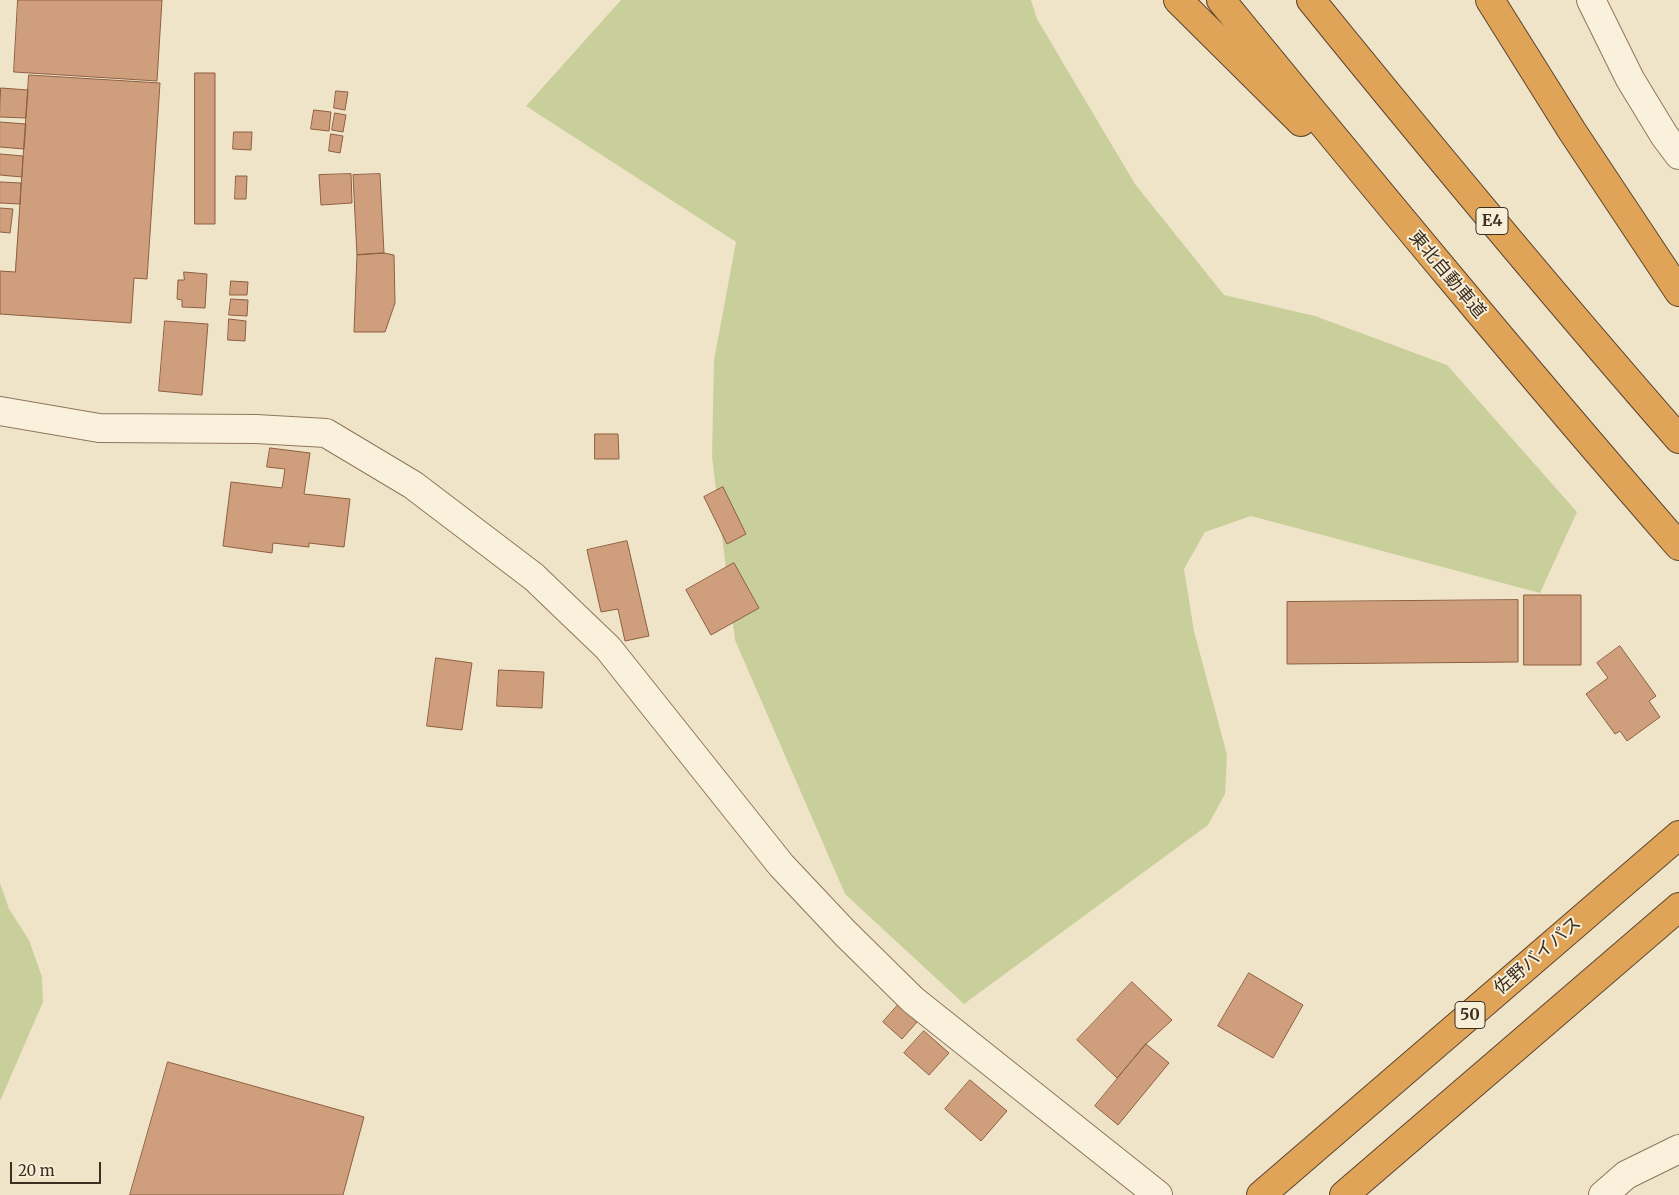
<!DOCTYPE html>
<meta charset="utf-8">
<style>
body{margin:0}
#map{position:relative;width:1679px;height:1195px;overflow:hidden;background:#f0e4c8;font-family:Merriweather,serif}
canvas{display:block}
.scale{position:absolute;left:10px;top:1162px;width:91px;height:22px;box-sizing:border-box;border:2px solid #3d2e20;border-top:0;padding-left:6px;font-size:15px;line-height:18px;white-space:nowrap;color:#3d2e20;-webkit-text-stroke:4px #f7eed8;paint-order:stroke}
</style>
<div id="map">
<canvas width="1679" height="1195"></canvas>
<div class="scale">20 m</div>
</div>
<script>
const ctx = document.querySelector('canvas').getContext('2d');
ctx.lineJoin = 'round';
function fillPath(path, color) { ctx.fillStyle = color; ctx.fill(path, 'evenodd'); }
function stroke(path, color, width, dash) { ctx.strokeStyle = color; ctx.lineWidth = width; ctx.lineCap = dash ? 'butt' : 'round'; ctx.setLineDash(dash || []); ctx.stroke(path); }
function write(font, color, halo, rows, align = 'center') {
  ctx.font = font + ' Merriweather,"Noto Sans JP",serif'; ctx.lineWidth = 4; ctx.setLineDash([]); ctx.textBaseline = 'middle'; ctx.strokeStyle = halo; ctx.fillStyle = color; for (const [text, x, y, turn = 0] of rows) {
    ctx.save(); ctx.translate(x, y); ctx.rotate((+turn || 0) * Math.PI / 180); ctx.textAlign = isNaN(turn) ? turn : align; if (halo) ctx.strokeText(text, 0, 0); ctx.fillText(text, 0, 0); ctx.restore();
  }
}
const green = new Path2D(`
 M621,0H1031L1037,19L1135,184L1224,295L1315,316L1447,365L1577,512L1540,593L1251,516L1205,532L1184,569L1194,631L1227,755L1225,794L1208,825L964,1004L845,894L735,640L712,457L714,360L736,242L526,106Z
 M0,883L9,909L29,940L42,977L43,1002L0,1101Z`);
const building = new Path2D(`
 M18,0H162L157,81L14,72Z
 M195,73H215V224H195Z
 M29,75L160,83L147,279L134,278L131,323L0,314V271L15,272Z
 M1,88L28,90L26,118L0,117Z
 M336,91L348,92L345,110L334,108Z
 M314,110L331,112L329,131L311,129Z
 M335,113L346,115L343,132L332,130Z
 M0,122L26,124L24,149L0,147Z
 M234,132H252L251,150L233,149Z
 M331,134L343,136L340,153L329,151Z
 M0,154L23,156L22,177L0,175Z
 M351,174L352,203L321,205L319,175Z
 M380,174L384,253L357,255L353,175Z
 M236,176H247L246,199H235Z
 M0,182L21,183L20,204L0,203Z
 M0,208L13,209L10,233L0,232Z
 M384,253L394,255L395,303L385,332H354L357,255Z
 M184,272L207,274L205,308L182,307V300L177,299L178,280H184Z
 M231,281L248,282L247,295H230Z
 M231,299L248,300L247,316L229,315Z
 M229,319L246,321L245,341L228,340Z
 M165,321L208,324L202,395L159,391Z
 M595,434H618L619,459H595Z
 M270,448L310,453L304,494L350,499L344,547L309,543V547L273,543L272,553L223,546L231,482L282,488L285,469L267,467Z
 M723,487L746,534L727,544L704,497Z
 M627,541L649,636L625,641L618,609L601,612L587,550Z
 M734,563L759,608L711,635L686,590Z
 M1524,595H1581V665H1524Z
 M1518,600V662L1287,664V602Z
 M1620,646L1656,696L1649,701L1660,717L1627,741L1620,731L1615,734L1586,694L1608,678L1597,663Z
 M436,658L472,663L462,730L427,726Z
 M499,670L544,672L542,708L497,706Z
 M1249,973L1303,1005L1273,1058L1218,1026Z
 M1132,982L1172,1020L1146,1044L1117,1078L1077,1040Z
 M898,1005L917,1022L902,1039L883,1022Z
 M924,1031L949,1053L929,1075L904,1053Z
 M1146,1044L1169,1063L1118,1125L1095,1106Z
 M168,1062L364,1117L343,1195H130Z
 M970,1080L1007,1111L981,1141L945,1109Z`);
const street = new Path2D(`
 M1591,0L1630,79L1664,135L1679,155
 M0,411L99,428L256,429L326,433L413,485L534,577L608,648L781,865L845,933L913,1000L1158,1195
 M1603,1195L1626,1175L1679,1149`);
const highway = new Path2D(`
 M1178,0L1301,122
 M1221,0C1372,184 1523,367 1679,546
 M1311,0C1431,148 1553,295 1679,439
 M1490,0L1572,131L1679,292
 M1261,1195L1679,835
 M1344,1195L1679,907`);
const shields = [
 [1492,221,32],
 [1470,1015,30]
];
const shieldNames = [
 ["E4",1492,221],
 ["50",1470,1015]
];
const streetNames = [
 ["東北自動車道",1447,275,50],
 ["佐野バイパス",1538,956,-41]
];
fillPath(green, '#c9cf9b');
fillPath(building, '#cf9f7d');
stroke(building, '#8d5f41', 1);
stroke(street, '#8d765c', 30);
stroke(highway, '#5b4430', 30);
stroke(street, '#faf1dc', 28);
stroke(highway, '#e0a458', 28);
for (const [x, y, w] of shields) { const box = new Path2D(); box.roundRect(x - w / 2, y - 13.5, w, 27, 4); ctx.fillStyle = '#f7eed8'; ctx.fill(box); stroke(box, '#3d2e20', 1); }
write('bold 16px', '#3d2e20', null, shieldNames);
write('18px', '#3d2e20', '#f7eed8', streetNames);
</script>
